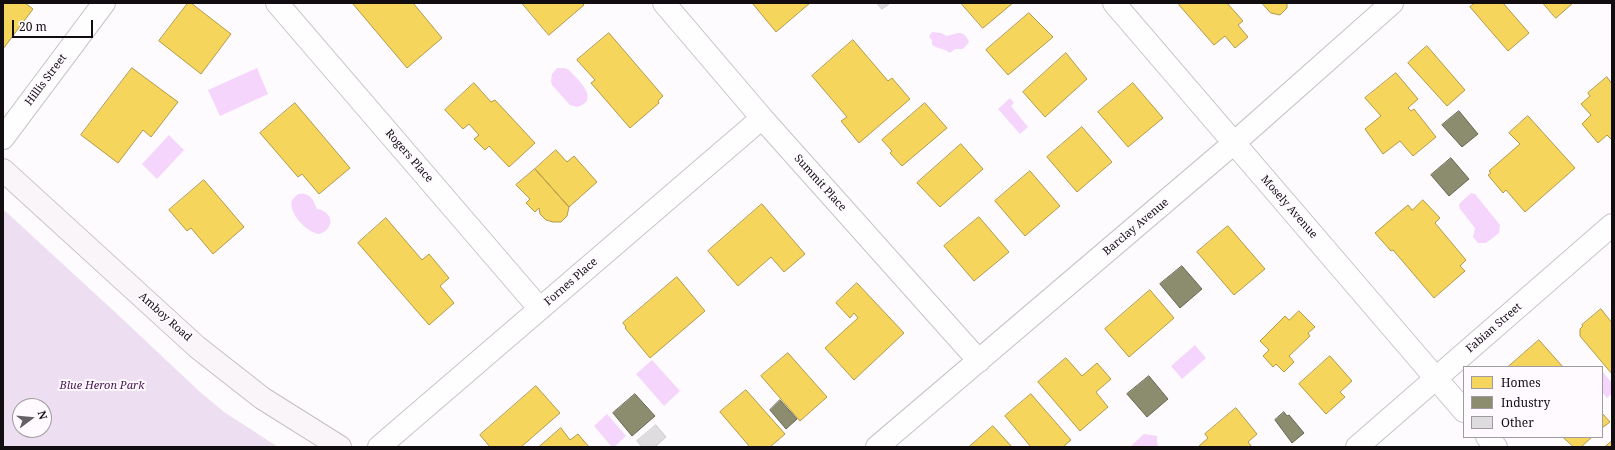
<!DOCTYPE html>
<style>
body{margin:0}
#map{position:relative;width:1615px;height:450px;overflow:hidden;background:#fdfbfe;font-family:"Noto Serif",serif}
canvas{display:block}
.frame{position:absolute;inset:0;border:4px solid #110d11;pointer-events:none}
.legend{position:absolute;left:1463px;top:366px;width:140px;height:72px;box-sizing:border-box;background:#fefaff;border:1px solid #9f9ba0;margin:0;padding:5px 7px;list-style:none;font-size:12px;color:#110d11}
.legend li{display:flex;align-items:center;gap:8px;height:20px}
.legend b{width:20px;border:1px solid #9f9ba0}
.north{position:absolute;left:12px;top:398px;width:40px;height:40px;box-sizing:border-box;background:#fefaff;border:1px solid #9f9ba0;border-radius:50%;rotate:74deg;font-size:11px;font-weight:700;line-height:16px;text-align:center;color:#110d11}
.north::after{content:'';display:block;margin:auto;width:14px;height:18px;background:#646064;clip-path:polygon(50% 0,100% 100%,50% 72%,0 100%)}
.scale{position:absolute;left:12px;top:20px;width:81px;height:18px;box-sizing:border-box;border:2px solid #110d11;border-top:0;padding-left:5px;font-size:12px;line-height:14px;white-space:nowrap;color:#110d11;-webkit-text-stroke:3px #fefaff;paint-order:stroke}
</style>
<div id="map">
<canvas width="1615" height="450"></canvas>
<div class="frame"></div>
<ul class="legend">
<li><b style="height:11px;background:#f6d55c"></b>Homes</li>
<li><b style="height:11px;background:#8c8c6e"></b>Industry</li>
<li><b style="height:11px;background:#dfdce0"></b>Other</li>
</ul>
<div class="north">N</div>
<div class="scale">20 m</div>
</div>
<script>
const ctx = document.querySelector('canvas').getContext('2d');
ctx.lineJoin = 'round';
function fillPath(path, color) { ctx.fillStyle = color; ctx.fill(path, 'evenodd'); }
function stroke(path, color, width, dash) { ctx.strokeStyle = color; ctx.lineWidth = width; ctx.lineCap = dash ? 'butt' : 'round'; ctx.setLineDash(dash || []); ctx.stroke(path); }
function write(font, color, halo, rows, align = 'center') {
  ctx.font = font + ' "Noto Serif",serif'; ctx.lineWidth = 4; ctx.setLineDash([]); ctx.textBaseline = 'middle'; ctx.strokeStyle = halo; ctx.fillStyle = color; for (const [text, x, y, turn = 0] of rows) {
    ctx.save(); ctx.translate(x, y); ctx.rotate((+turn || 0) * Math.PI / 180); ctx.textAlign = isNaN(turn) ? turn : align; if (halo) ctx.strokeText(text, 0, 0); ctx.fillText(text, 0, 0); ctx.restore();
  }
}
const green = new Path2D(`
 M3,209L116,313L199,391L224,412L278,447H3ZM20,406H44V430H20Z`);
const water = new Path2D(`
 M932,32L941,33L947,36C957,34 963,28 969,42L963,49H955L950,53L943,49L938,48L932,45V40L929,37Z
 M257,68L268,94L220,116L208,90Z
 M557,68H565L569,70C577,79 602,100 577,107L570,105L552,85L551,81L552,74Z
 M1010,98L1014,103L1011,106L1028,127L1020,134L998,109Z
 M169,135L184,150L157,179L142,164Z
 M1471,193L1475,194L1500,225L1499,233L1486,243H1478L1473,237L1475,228L1460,209L1459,204Z
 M298,194C310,192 313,199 317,209C334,211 335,230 319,234C307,233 288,213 292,200Z
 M1195,345L1206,358L1182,379L1171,366Z
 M652,360L680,391L664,406L636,374Z
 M1602,371L1612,383V394L1607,398L1604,394H1602Z
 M607,414L626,436L614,447H612L594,426Z
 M1144,434L1157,436V443L1158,445L1156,447H1130Z`);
const homes = new Path2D(`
 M3,3H25L33,9L3,49Z
 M188,3H191L231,34L201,74L159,41Z
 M354,3H413L442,38L407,68L353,4Z
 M522,3H582L584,5L549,35Z
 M754,3H810L776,32L753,4Z
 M961,3H1013L983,28Z
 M1181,3H1227L1243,21L1238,25L1248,37L1235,48L1225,36L1214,45L1179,5Z
 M1262,3H1287V8L1280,15L1271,13Z
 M1475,3H1503L1529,33L1508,51L1470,7Z
 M1543,3H1573L1556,18Z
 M1029,13L1053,37L1008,75L986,50Z
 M609,33L663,96L658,101L659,103L630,128L591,83L595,80L577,60Z
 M853,40L888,81L892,78L910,99L859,143L841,121L847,117L812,76Z
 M1427,46L1465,90L1447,106L1408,63Z
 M1066,53L1087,79L1045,117L1023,92Z
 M132,68L178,102L151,137L143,130L118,163L81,135Z
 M1396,73L1418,99L1408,108L1411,111L1414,109L1436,137L1413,156L1400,141L1383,154L1365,129L1381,116L1365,98Z
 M1607,77L1612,84V140L1607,135L1598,143L1582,124L1591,115L1581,104L1590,96L1588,93Z
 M474,83L491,102L495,100L535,143L509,167L489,146L485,150L474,139L479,135L469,124L463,129L445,110Z
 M1133,83L1163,118L1128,147L1098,112Z
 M295,103L350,168L319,194L302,174L298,177L260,133Z
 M925,103L947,128L902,166L890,153L892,151L882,140Z
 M1528,116L1575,168L1525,212L1506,190L1503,193L1488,175L1491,173L1489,171L1520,144L1509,133Z
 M1082,127L1112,162L1077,192L1047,157Z
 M961,144L983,169L940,207L917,183Z
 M556,150L567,162L574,156L597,182L569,207L535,169Z
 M535,169L569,207L567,216L561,222H553L546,220L540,214L539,208L535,212L526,203L530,199L516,185Z
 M1030,171L1060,206L1025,236L995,201Z
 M204,180L244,227L213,254L191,228L187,231L169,210Z
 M1423,200L1440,218L1435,223L1466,260L1460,266L1465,271L1434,298L1393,250L1391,251L1375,233L1408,205L1412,210Z
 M762,204L805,254L784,272L771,257L738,286L708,251Z
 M979,217L1009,252L974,281L944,246Z
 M386,218L422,260L429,254L449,278L440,286L454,303L429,325L358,243Z
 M1228,226L1265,269L1234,295L1197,252Z
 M677,277L705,311L650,358L625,328L626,327L623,323Z
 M857,283L904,333L854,380L825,348L858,318L854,313L850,318L836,303Z
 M1150,290L1174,318L1129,357L1105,329Z
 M1601,309L1612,323V374L1580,336V329L1583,326L1582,325Z
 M1299,311L1315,327L1308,333L1310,336L1289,356L1294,362L1284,372L1276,364L1273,367L1263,356L1269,350L1260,341L1285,316L1289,320Z
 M1539,340L1563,367H1508Z
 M788,353L827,397L800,421L761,376Z
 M1330,356L1352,381L1340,392L1345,397L1326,414L1299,384Z
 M1066,358L1082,376L1097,363L1111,379L1096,392L1108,407L1080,431L1038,382Z
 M536,386L560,413L521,447H490L480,435Z
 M746,390L785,434L770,447H750L720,412Z
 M1031,394L1071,440L1063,447H1031L1005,416Z
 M1236,408L1257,434L1248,442L1252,447H1198L1208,438L1205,434Z
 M1602,413L1610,422L1602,428Z
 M993,426L1012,447H969Z
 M561,428L570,440L578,434L589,447H539Z
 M1563,437H1592L1581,447H1574Z
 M1612,441V447H1605Z`);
const industry = new Path2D(`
 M1459,111L1478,134L1462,147L1442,125Z
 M1451,158L1469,179L1449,196L1431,175Z
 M1182,266L1202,289L1180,308L1160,284Z
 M1149,376L1168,399L1147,417L1127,394Z
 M635,394L655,416L632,436L613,413Z
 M780,400L797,419L786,429L770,410Z
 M1284,412L1287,416L1289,415L1304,433L1292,443L1275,420Z`);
const building = new Path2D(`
 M877,3H888L889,4L882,9Z
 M656,425L666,437L655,447H642L637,441Z`);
const minor = new Path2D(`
 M277,3L540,309
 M664,3L762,118L979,361
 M1114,3L1464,411
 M3,138L104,3
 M1487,437L1496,447
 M379,447L762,118
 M877,447L1234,143L1392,3
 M1357,447L1612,225`);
const major = new Path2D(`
 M3,170L197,347L262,398L340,447`);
const streetNames = [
 ["Hillis Street",46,80,-53],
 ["Rogers Place",409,156,49],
 ["Summit Place",820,183,48],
 ["Mosely Avenue",1289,207,49],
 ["Barclay Avenue",1136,227,-40],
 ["Fornes Place",571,282,-41],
 ["Amboy Road",165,317,42],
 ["Fabian Street",1494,328,-41]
];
const parkNames = [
 ["Blue Heron Park",102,386]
];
fillPath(green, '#eedef1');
fillPath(water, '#f5d5fc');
fillPath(homes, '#f6d55c');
stroke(homes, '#b19946', 1);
fillPath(industry, '#8c8c6e');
stroke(industry, '#676652', 1);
fillPath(building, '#dfdce0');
stroke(building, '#cecbce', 1);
stroke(minor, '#c7c4c7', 24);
stroke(major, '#c5bec6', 24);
stroke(minor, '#fffeff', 22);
stroke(major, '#f9f5f9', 22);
write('11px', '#110d11', '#fefaff', streetNames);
write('italic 11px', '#461251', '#fefaff', parkNames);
</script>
